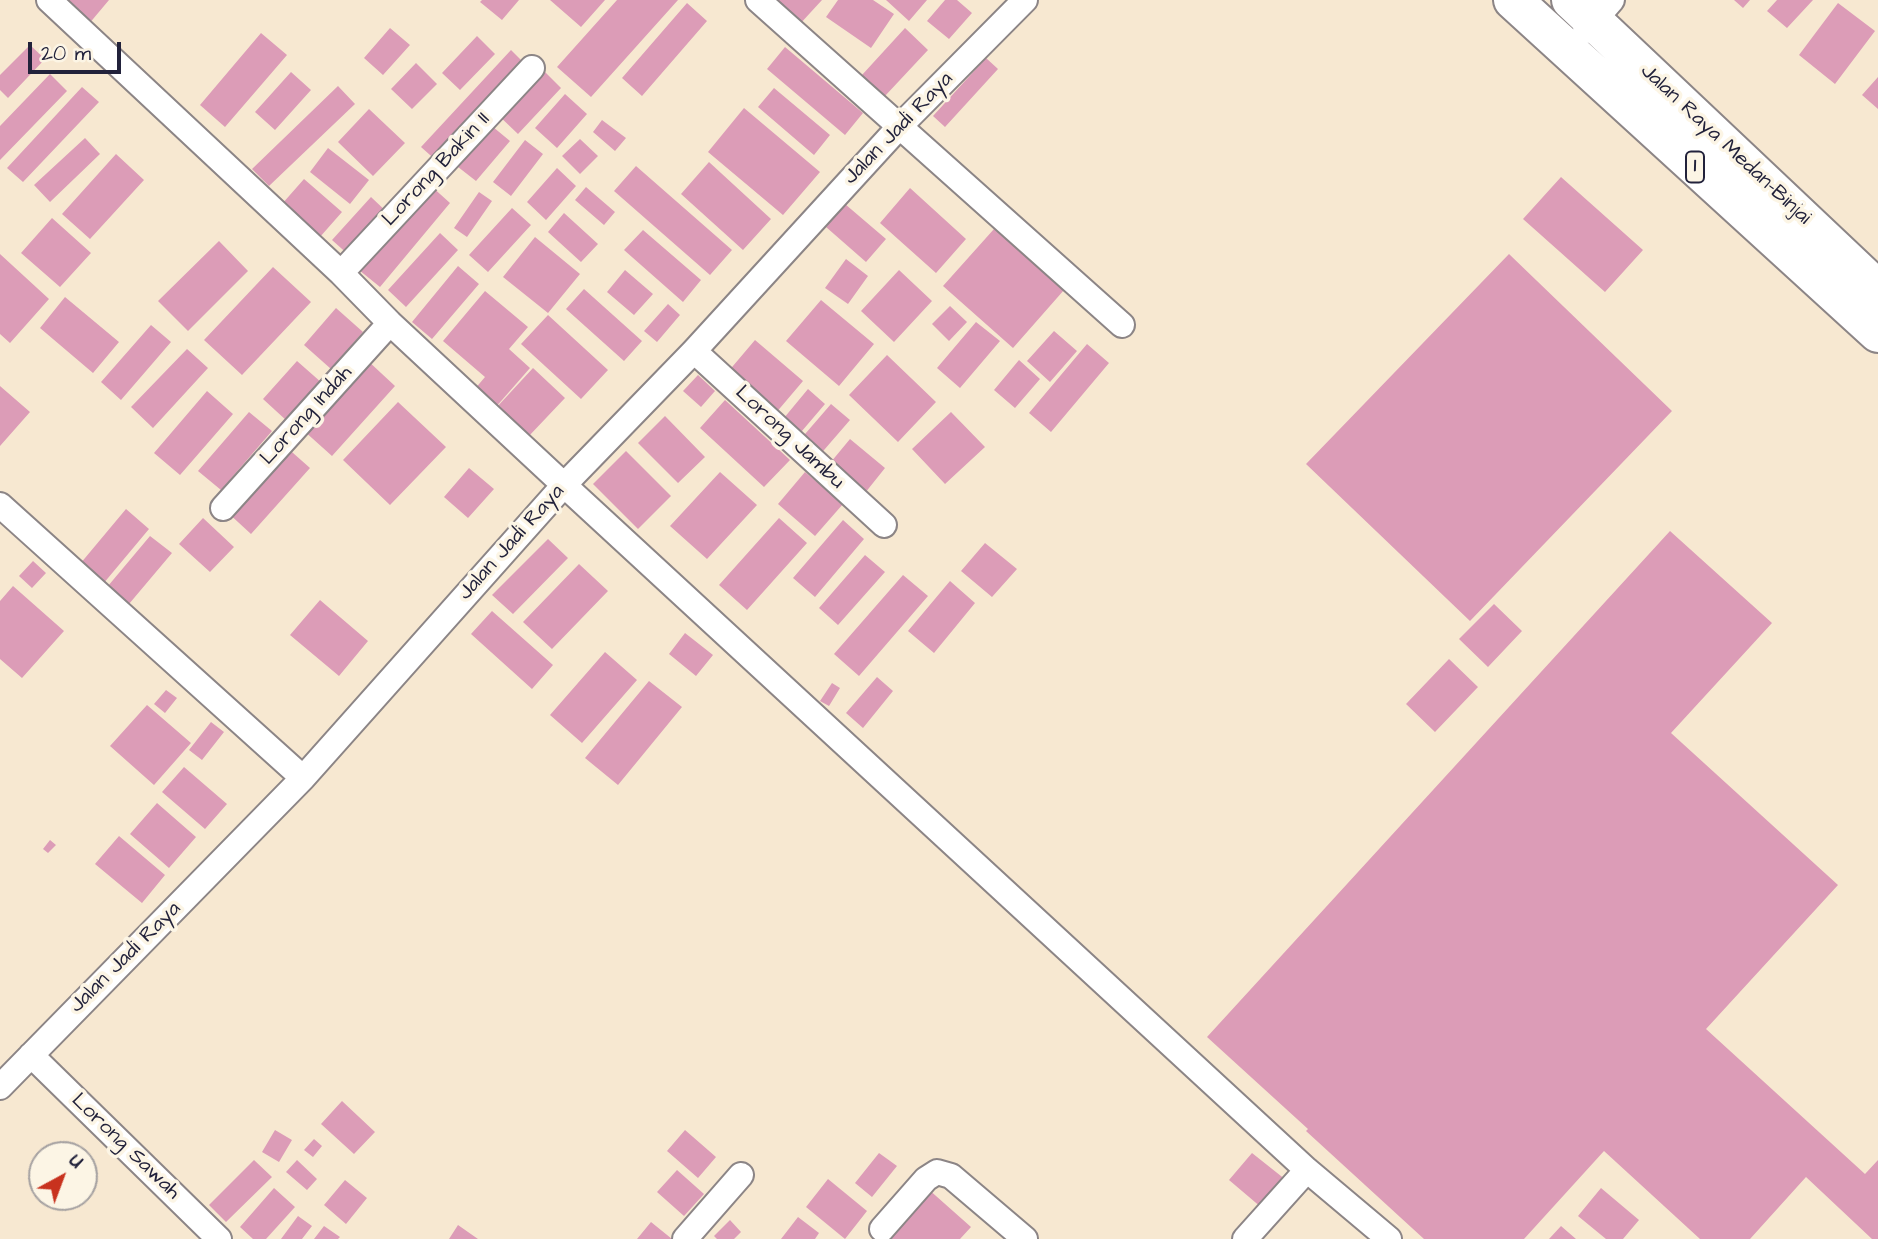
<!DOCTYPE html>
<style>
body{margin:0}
#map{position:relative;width:1878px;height:1239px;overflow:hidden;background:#f7e8d1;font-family:"Architects Daughter",sans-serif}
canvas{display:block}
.north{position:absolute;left:28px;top:1141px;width:70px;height:70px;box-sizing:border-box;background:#fcf5e5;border:2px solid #a5a1a1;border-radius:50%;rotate:41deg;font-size:19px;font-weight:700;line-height:28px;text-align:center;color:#22223b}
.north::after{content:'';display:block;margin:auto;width:24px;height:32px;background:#c8321e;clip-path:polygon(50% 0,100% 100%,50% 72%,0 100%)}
.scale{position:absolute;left:28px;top:42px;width:93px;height:32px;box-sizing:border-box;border:4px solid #22223b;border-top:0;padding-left:9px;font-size:21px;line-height:24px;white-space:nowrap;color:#22223b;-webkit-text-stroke:5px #fcf5e5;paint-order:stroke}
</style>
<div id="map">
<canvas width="1878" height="1239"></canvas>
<div class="north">U</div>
<div class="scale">20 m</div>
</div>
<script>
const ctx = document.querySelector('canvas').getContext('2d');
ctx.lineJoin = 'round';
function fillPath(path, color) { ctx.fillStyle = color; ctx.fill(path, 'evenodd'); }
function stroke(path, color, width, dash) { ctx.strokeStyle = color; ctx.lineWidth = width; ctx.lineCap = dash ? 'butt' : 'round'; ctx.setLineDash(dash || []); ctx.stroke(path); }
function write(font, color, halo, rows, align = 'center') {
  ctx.font = font + ' "Architects Daughter",sans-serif'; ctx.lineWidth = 7; ctx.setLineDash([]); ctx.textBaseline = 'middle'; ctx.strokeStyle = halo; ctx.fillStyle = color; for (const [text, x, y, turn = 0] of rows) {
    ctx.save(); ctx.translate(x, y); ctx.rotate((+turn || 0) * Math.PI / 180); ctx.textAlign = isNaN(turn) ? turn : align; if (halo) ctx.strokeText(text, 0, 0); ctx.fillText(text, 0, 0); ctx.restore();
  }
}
const building = new Path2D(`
 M58,0H109L88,25Z
 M482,0H519L502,20L480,2Z
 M550,0H605L581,27Z
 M617,0H678L591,97L557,67Z
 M776,0H822L799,25Z
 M838,0H873L894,14L871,48L826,17Z
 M886,0H927L909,21Z
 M945,0H957L972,13L949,39L927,21Z
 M1734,0H1750L1743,8Z
 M1777,0H1813L1787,28L1767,11Z
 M687,3L707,21L642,96L622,78Z
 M1838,3L1875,31L1835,84L1799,55Z
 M390,28L410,45L383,75L364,58Z
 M905,28L928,50L885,96L862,75Z
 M261,33L287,55L225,127L200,105Z
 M477,36L495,54L460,90L442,73Z
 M30,45L45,59L8,98L0,90V75Z
 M785,47L863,113L845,135L767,69Z
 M511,50L528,67L439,163L421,147Z
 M986,58L998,69L945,127L933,116Z
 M416,63L437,84L412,109L391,89Z
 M540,67L561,88L518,134L496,113Z
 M291,72L311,90L275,130L255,112Z
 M50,74L67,91L0,160V126Z
 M1878,77V109L1862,95Z
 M338,86L355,104L269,186L252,169Z
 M82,87L99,102L23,182L7,168Z
 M774,88L830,135L814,155L758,107Z
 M565,94L587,114L557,148L535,128Z
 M744,108L820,172L783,215L708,152Z
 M369,109L405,143L373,176L338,142Z
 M602,120L626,138L615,151L593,132Z
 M487,122L510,141L476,181L453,163Z
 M85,138L100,154L50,202L34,185Z
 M580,139L598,156L580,174L562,156Z
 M525,140L543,154L511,196L493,182Z
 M328,148L369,180L350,204L310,172Z
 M116,154L144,180L90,239L62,214Z
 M709,162L771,219L743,250L681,194Z
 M636,166L732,250L710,275L614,191Z
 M557,168L576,186L546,220L527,202Z
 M1561,177L1643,250L1605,292L1523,219Z
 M304,179L342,212L320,237L282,204Z
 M430,185L450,203L380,287L359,270Z
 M586,187L615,212L604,225L575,200Z
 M910,188L966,239L936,273L880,223Z
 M479,192L492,201L467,237L454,228Z
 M371,197L390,215L351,257L332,240Z
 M845,204L886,239L866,262L826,227Z
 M512,208L531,225L488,272L469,255Z
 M564,213L598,244L581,262L548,232Z
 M52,218L91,253L60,287L21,253Z
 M994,229L1064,290L1013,348L943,286Z
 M643,230L701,280L683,302L624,250Z
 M440,233L458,250L406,307L388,290Z
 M535,237L580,274L548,313L503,277Z
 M219,241L248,271L188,331L158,301Z
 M0,254L49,299L10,343L0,334Z
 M1509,254L1672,411L1470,621L1306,464Z
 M846,259L868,276L848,304L825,288Z
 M458,266L479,284L432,339L412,322Z
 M273,267L311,302L242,375L204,340Z
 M625,270L653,294L634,315L607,292Z
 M899,270L932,301L894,342L861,311Z
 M584,289L642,341L624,361L566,309Z
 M485,291L528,327L509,349L530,368L495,408L474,390L485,377L443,341Z
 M65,297L119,342L93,373L40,328Z
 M821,300L874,344L839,386L786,341Z
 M668,304L680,315L657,342L644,331Z
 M950,306L967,322L949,341L932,324Z
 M336,308L363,332L331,369L304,345Z
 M548,315L608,370L581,399L521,344Z
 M976,322L1000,341L960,388L937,368Z
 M151,325L171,342L121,400L101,382Z
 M1054,331L1077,351L1050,382L1027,361Z
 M755,340L803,381L775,414L727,373Z
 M1087,344L1109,363L1051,432L1029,413Z
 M187,349L208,368L153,428L131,407Z
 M887,355L936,402L898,442L849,395Z
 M367,360L395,386L332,456L303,430Z
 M1019,360L1040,379L1015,408L994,390Z
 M297,361L322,383L287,421L263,399Z
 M533,368L565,398L528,437L496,408Z
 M698,375L715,391L701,407L683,391Z
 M0,386L30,412L0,446Z
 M808,389L825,404L796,438L779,424Z
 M207,391L233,414L180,475L154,453Z
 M725,400L790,460L764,487L700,428Z
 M398,402L446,447L390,505L343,460Z
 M831,404L850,420L818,457L799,441Z
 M249,412L272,431L221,490L198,471Z
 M951,412L985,447L945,484L912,449Z
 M665,416L705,457L678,483L638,443Z
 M850,439L885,468L861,498L826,468Z
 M284,445L310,468L251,534L226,511Z
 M626,451L671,496L638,529L593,484Z
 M469,468L494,489L468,518L444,497Z
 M720,472L757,505L707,559L670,526Z
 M805,472L843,504L815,536L778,504Z
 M126,509L149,529L103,584L80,564Z
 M203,518L234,547L210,572L179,544Z
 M779,518L807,543L747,610L719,585Z
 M843,520L864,539L815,597L793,578Z
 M1670,531L1772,623L1671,733L1838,885L1706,1029L1865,1174L1878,1160V1239H1872L1806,1177L1750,1239H1700L1604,1151L1524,1239H1424L1306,1131L1308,1129L1207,1037Z
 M150,536L172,553L129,604L108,586Z
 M548,539L568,558L513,614L492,595Z
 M985,543L1017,569L992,597L961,571Z
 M865,555L885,572L838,625L819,608Z
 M33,561L46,573L32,588L19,576Z
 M579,564L608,591L552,649L523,622Z
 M903,575L928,596L859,676L834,654Z
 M950,581L975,603L934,653L908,631Z
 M13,586L64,631L22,678L0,659V601Z
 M320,600L368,641L339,676L290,635Z
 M1494,604L1522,631L1488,667L1459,639Z
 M492,611L553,665L532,689L471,634Z
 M685,633L713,655L696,676L669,654Z
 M605,652L637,680L582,743L550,715Z
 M1449,659L1478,687L1435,732L1406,704Z
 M877,677L893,691L863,728L846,713Z
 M649,681L682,707L618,785L585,758Z
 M832,683L840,688L829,706L820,701Z
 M166,690L177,698L165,713L154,704Z
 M147,705L191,743L154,785L110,746Z
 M211,722L224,732L202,760L189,750Z
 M184,767L227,804L205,829L162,792Z
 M157,803L196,837L169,868L130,834Z
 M119,836L165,875L142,903L95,864Z
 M50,840L56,845L48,853L43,849Z
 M342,1101L375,1132L354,1154L321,1124Z
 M275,1130L292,1140L279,1162L262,1152Z
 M685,1130L716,1157L698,1178L667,1151Z
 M314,1139L322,1146L313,1157L304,1150Z
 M879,1153L897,1166L872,1197L855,1183Z
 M1252,1153L1286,1180L1262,1208L1229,1180Z
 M254,1160L272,1177L226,1222L209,1205Z
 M297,1160L317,1179L307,1190L286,1172Z
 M677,1170L704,1194L684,1216L657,1192Z
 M828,1179L867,1211L845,1239L806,1207Z
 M345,1180L367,1198L346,1224L324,1205Z
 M274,1188L295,1207L266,1239H253L240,1227Z
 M927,1188L971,1227L960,1239H882Z
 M1601,1188L1639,1220L1623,1239H1606L1578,1216Z
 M298,1216L312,1226L302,1239H281Z
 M798,1217L819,1233L815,1239H781Z
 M730,1220L741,1232L734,1239H717L714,1236Z
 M651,1222L672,1239H637Z
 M458,1225L478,1239H449Z
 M324,1226L340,1237L338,1239H314Z
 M1561,1226L1576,1239H1549Z`);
const minor = new Path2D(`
 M49,0L341,273L390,323L564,485L1307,1170L1389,1239
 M758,0L1122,325
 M1585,31L1612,0
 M341,273L532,68
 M694,351L884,525
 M0,505L303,778
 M223,508L390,323
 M31,1055L219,1239
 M0,1087L303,778L564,485L694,351L900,126L1025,0
 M882,1229L926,1179L937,1172L951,1176L1025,1239
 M685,1239L741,1175
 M1245,1239L1307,1170`);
const trunk = new Path2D(`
 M1513,0L1878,333
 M1571,0L1878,290`);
const shields = [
 [1695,167,18]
];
const shieldNames = [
 ["1",1695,167]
];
const streetNames = [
 ["Jalan Jadi Raya",899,129,-46],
 ["Jalan Raya Medan-Binjai",1725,145,43],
 ["Lorong Bakin II",437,170,-47],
 ["Lorong Indah",307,416,-48],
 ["Lorong Jambu",789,438,43],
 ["Jalan Jadi Raya",512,543,-48],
 ["Jalan Jadi Raya",126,958,-45],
 ["Lorong Sawah",125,1147,44]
];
fillPath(building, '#dc9cb7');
stroke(minor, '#8c8586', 28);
stroke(trunk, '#8c8586', 42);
stroke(minor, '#fff', 24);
stroke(trunk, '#fff', 38);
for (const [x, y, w] of shields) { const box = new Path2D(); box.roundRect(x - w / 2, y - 15.5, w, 31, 5); ctx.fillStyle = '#fcf5e5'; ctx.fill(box); stroke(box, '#22223b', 2); }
write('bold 19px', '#22223b', null, shieldNames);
write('21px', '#22223b', '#fcf5e5', streetNames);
</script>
